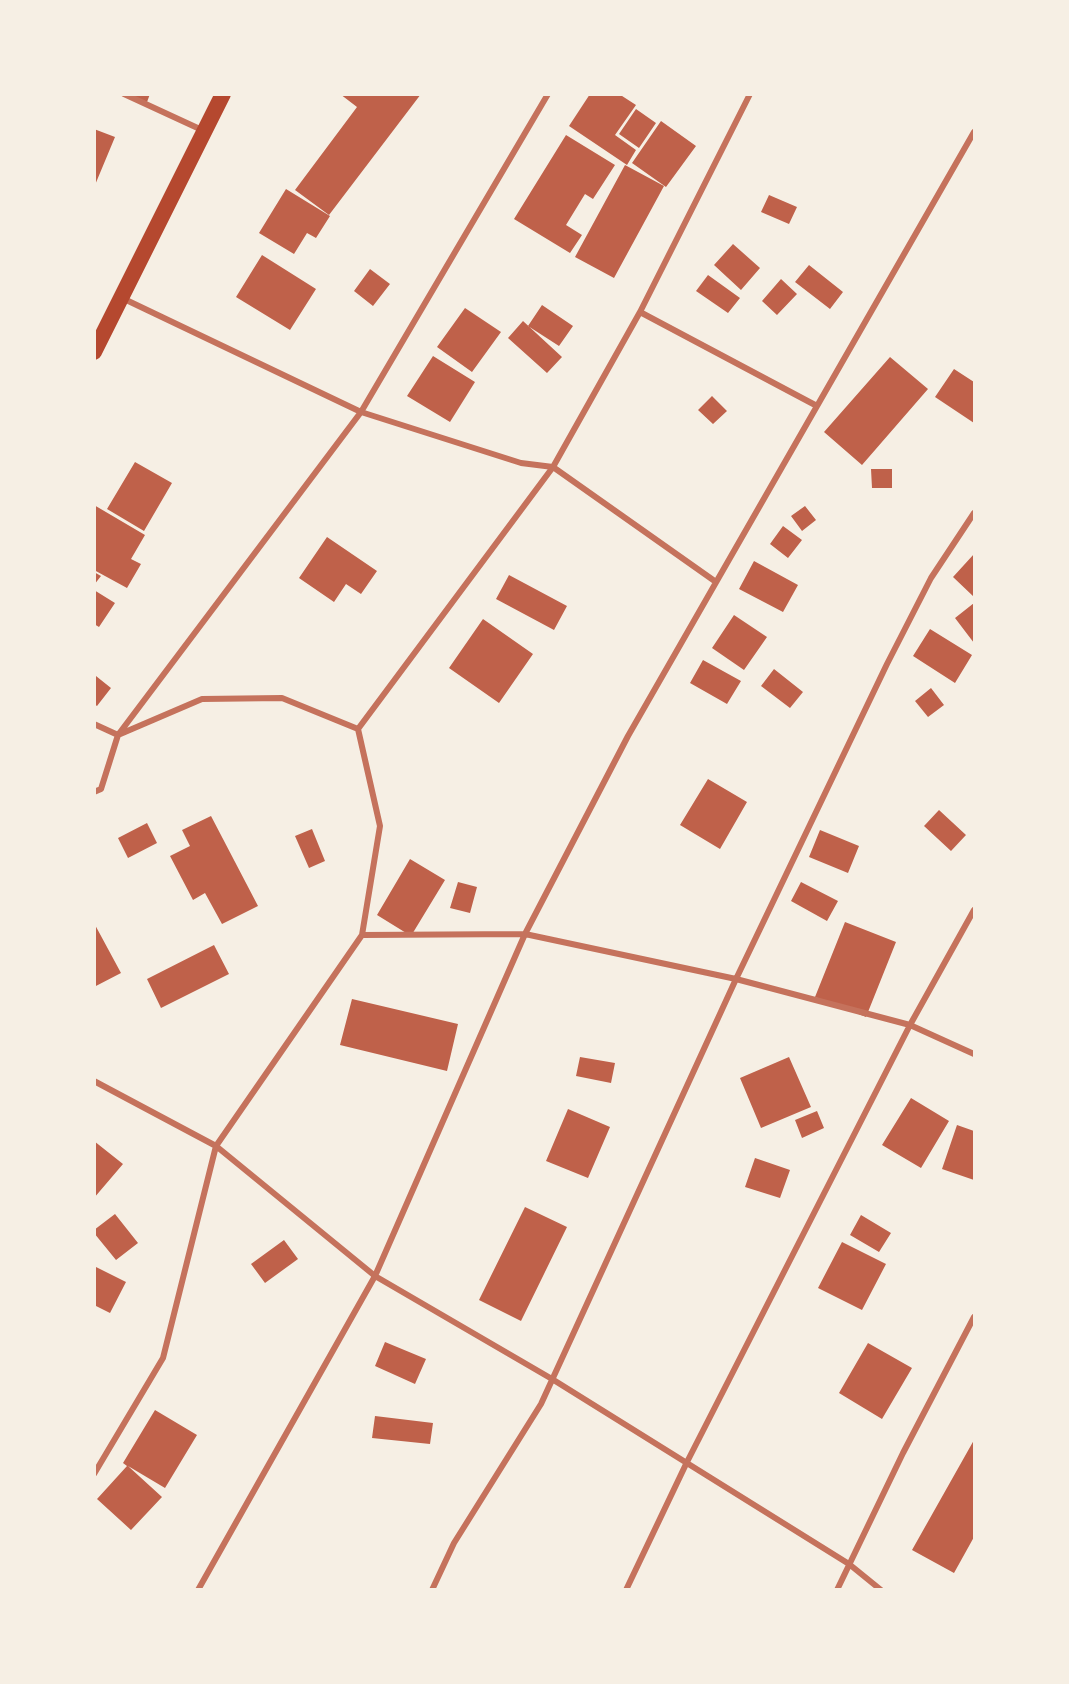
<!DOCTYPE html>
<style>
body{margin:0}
#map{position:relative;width:1069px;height:1684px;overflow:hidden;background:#f6efe4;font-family:Arial,sans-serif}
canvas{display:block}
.frame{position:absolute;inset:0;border:96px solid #f6efe4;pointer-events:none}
</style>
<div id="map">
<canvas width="1069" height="1684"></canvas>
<div class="frame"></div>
</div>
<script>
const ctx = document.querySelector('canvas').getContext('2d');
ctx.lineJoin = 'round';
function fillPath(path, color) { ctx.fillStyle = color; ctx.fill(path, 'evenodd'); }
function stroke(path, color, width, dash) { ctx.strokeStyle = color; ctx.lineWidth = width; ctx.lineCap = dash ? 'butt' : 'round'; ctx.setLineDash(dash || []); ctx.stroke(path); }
const building = new Path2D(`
 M128,94H150L147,102Z
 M340,94H421L329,215L295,190L357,107Z
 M590,94H619L636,105L615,135L636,150L627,165L569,126Z
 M636,109L656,123L639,148L619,134Z
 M661,121L696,146L666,187L632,163Z
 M94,129L115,137L95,185H94Z
 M566,135L615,165L593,199L585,194L566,225L582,235L570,253L514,219Z
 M625,165L664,186L614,278L575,257Z
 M286,189L330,216L316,238L307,233L294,254L259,233Z
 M769,195L797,207L789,224L761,212Z
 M733,244L760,268L741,290L714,265Z
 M262,255L316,289L290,330L236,297Z
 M809,265L843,292L830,309L795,282Z
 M370,269L390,284L373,306L354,291Z
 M708,275L740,298L728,313L696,291Z
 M781,279L797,294L777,315L762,301Z
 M542,305L573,326L559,346L528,326Z
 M465,308L501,332L472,372L437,347Z
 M523,321L562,357L547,373L508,338Z
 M433,356L475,382L450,422L407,396Z
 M890,357L928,389L862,465L824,432Z
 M954,369L974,382V423L935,397Z
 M712,396L727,411L713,424L698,410Z
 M135,462L172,483L144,531L107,509Z
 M871,469H892V488H872Z
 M94,505L145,535L131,559L141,564L127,588L94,570Z
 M805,506L816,520L802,531L791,516Z
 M783,526L802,540L788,558L770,544Z
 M327,537L377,571L361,594L346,584L334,602L299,578Z
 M974,554V597L953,577Z
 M754,561L798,585L783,612L739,589Z
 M94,572L101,576L94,585Z
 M509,575L567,606L554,630L496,599Z
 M94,590L115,603L99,627L94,624Z
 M974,603V643L955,618Z
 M734,615L767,637L744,670L712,648Z
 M483,619L533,654L499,703L449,668Z
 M930,629L972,655L955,683L913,656Z
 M703,660L741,681L727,704L690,683Z
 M774,669L803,692L790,708L761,686Z
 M96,676L111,688L97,706L94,704V679Z
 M931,688L944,705L928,717L915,701Z
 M708,779L747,802L720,849L680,825Z
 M939,810L966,835L951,851L924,826Z
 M211,816L258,906L222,924L205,893L193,900L170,856L190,846L182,830Z
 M147,823L157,843L128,858L118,838Z
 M312,829L325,861L309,868L295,836Z
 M820,830L859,846L848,873L809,857Z
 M410,859L445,880L411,936L377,915Z
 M458,882L477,887L470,913L450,908Z
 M801,882L838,901L827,921L791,901Z
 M845,922L896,942L866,1017L815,997Z
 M94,923L121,973L94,987Z
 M214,945L229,974L161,1008L147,979Z
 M352,999L458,1024L447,1071L340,1045Z
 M580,1057L615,1063L611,1083L576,1076Z
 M789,1057L811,1107L761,1128L740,1078Z
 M911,1098L949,1121L921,1168L882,1145Z
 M568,1109L610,1127L588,1178L546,1161Z
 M817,1111L824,1128L802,1138L795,1120Z
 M957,1125L974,1131V1180L942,1169Z
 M94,1141L123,1164L94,1198Z
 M755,1158L790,1170L780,1198L745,1187Z
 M525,1207L567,1227L521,1321L479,1300Z
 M115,1214L138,1243L116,1260L94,1233V1230Z
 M861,1215L891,1233L879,1252L850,1235Z
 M284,1240L298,1259L265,1283L251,1264Z
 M842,1242L886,1264L862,1310L818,1288Z
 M94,1266L126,1282L110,1313L94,1305Z
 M385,1342L426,1359L415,1384L375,1366Z
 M868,1343L912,1368L882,1419L839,1393Z
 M155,1410L197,1435L165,1488L128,1466L162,1497L131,1530L97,1499L127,1466L123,1463Z
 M375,1416L433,1423L430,1444L372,1438Z
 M974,1440V1537L954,1573L912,1550Z`);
const minor = new Path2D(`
 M124,94L202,130
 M122,298L361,412L521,463L553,467L716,582
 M640,312L817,406
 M94,724L118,735L202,699L282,698L358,729
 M94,792L101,789L118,735L361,412L548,94
 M362,935L525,934L628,736L974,132
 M94,1081L216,1146L375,1276L552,1379L849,1564L881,1590
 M94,1474L163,1358L216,1146L362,935L380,826L358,729L553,467L640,312L750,94
 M198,1590L375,1276L525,934L736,979L887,664L931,578L974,513
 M432,1590L454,1543L541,1404L736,979L910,1025L974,1054
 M626,1590L687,1462L910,1025L974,910
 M837,1590L903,1453L974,1317`);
const trunk = new Path2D(`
 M94,352L223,94`);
fillPath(building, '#bf614a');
stroke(minor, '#c5725c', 6);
stroke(trunk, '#b5482f', 16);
</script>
